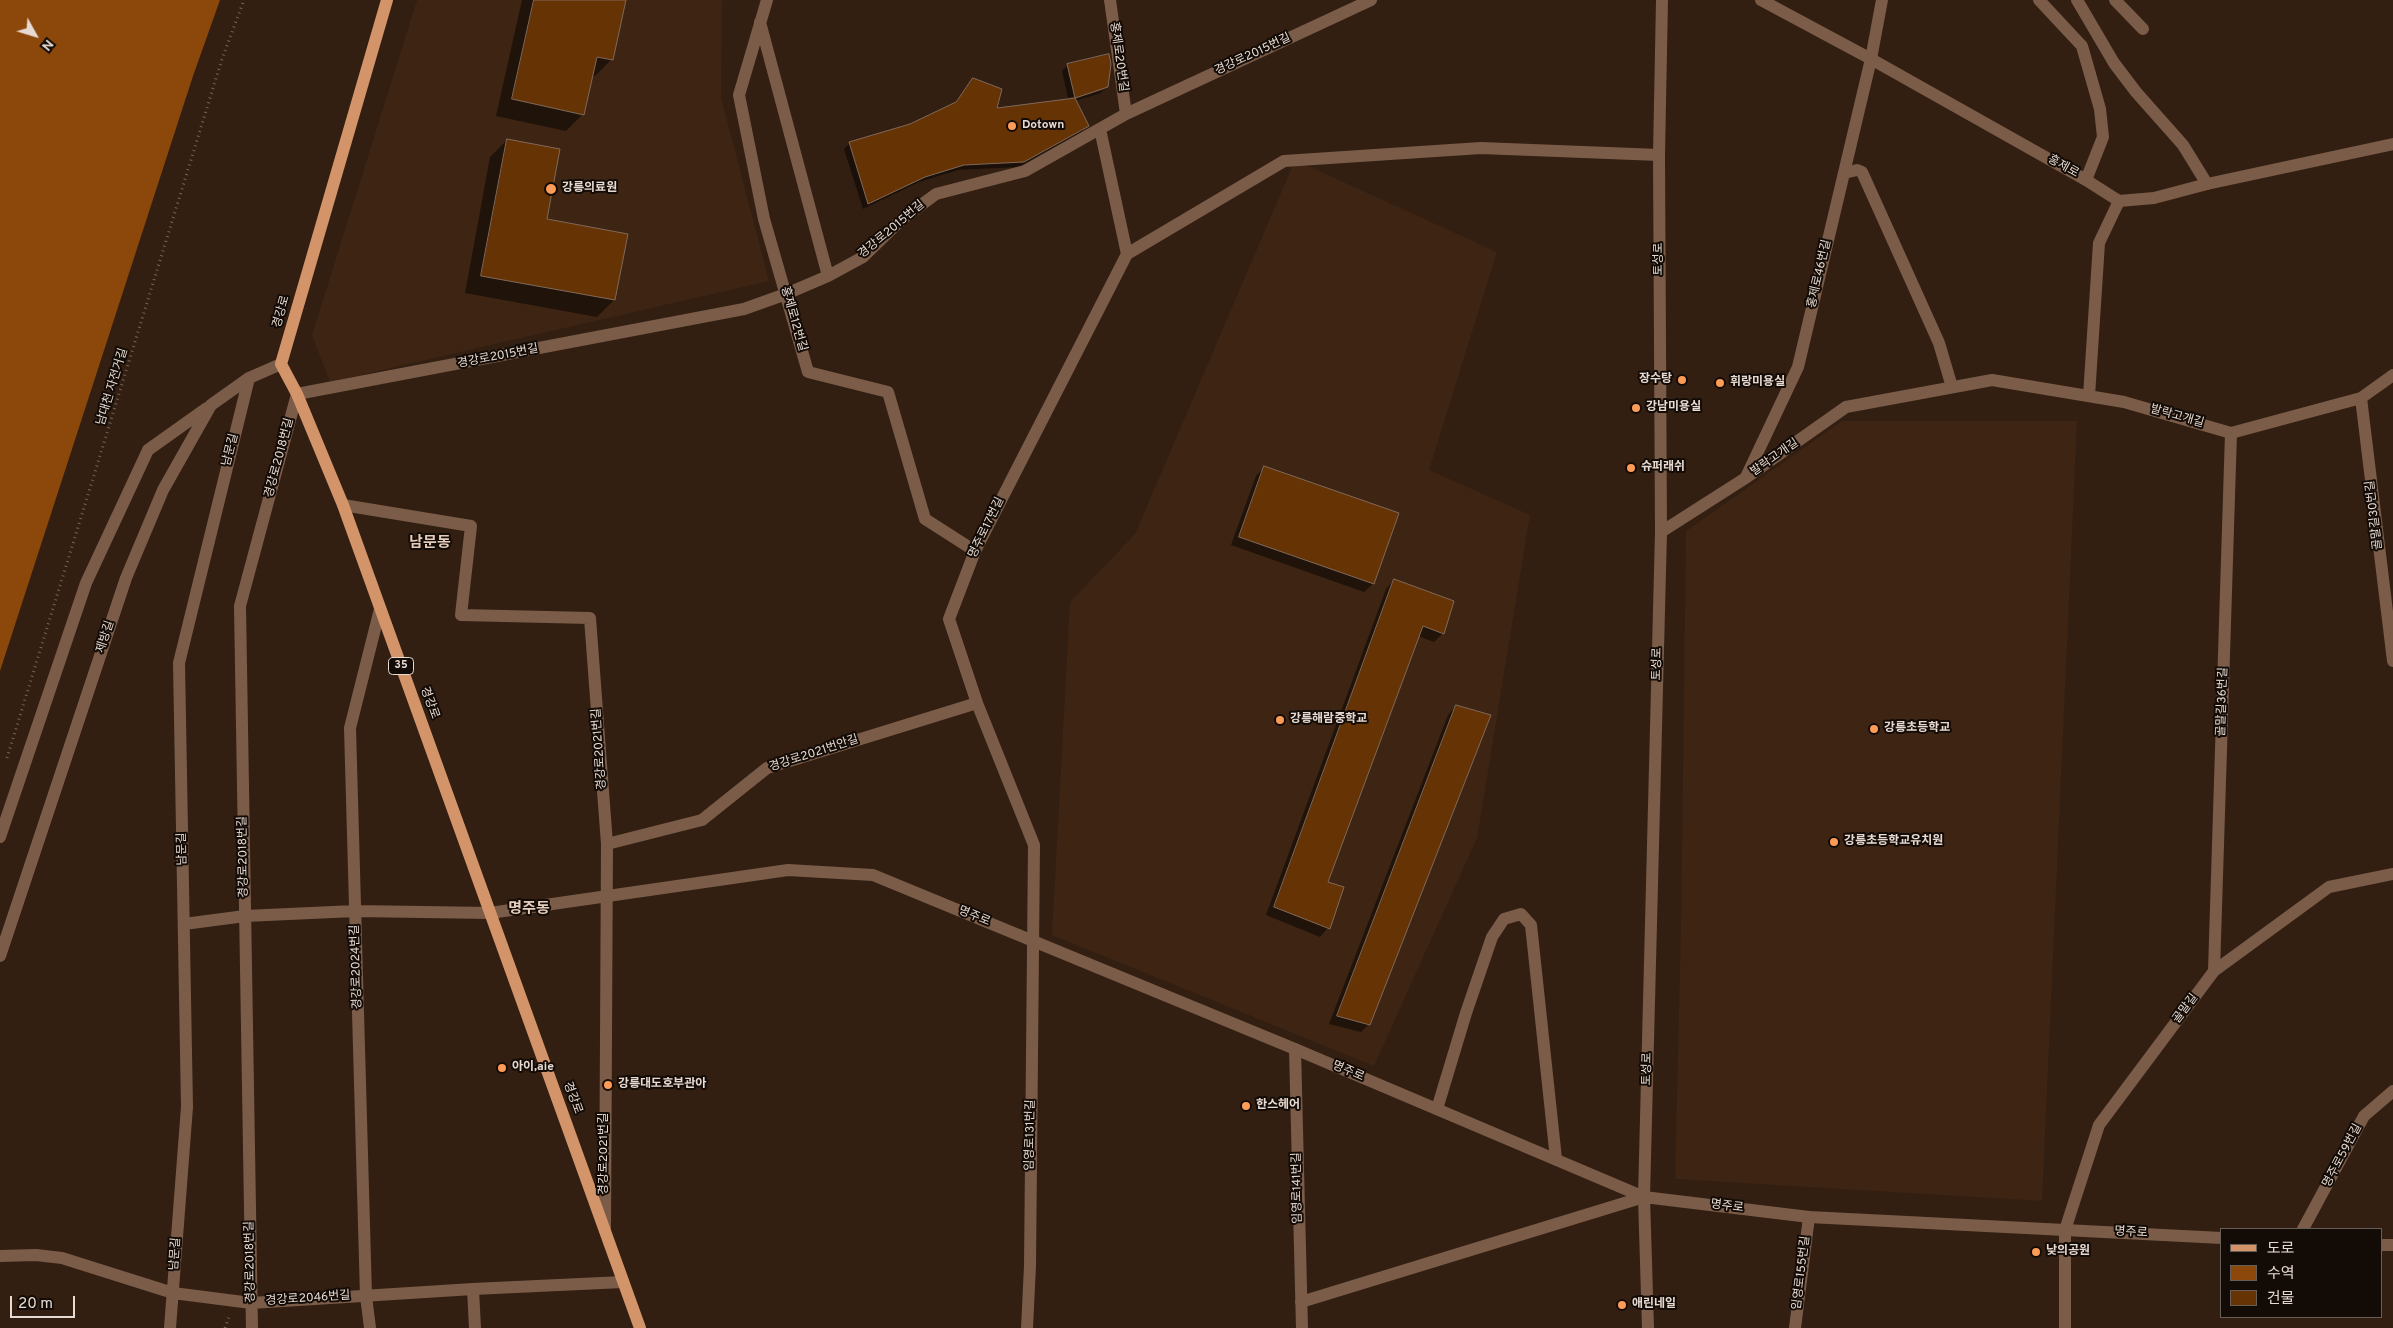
<!DOCTYPE html>
<meta charset="utf-8">
<style>
body{margin:0}
#map{position:relative;width:2393px;height:1328px;overflow:hidden;background:#321f12;font-family:Overpass,"Noto Sans KR",sans-serif}
canvas{display:block}
.legend{position:absolute;left:2220px;top:1228px;width:162px;height:90px;box-sizing:border-box;background:#130b06;border:1px solid #685e58;margin:0;padding:6px 9px;list-style:none;font-size:15px;color:#e7dad2}
.legend li{display:flex;align-items:center;gap:10px;height:25px}
.legend b{width:25px;border:1px solid #685e58}
.north{position:absolute;left:10px;top:10px;width:50px;height:50px;-webkit-text-stroke:4px #130b06;paint-order:stroke;rotate:129deg;font-size:14px;font-weight:700;line-height:20px;text-align:center;color:#e7dad2}
.north::after{content:'';display:block;margin:auto;width:18px;height:22px;background:#e7dad2;clip-path:polygon(50% 0,100% 100%,50% 72%,0 100%)}
.scale{position:absolute;left:10px;top:1296px;width:65px;height:22px;box-sizing:border-box;border:2px solid #e7dad2;border-top:0;padding-left:6px;font-size:15px;line-height:18px;white-space:nowrap;color:#e7dad2;-webkit-text-stroke:4px #130b06;paint-order:stroke}
</style>
<div id="map">
<canvas width="2393" height="1328"></canvas>
<ul class="legend">
<li><b style="height:6px;background:#d49469"></b>도로</li>
<li><b style="height:14px;background:#8c470a"></b>수역</li>
<li><b style="height:14px;background:#663305"></b>건물</li>
</ul>
<div class="north">N</div>
<div class="scale">20 m</div>
</div>
<script>
const ctx = document.querySelector('canvas').getContext('2d');
ctx.lineJoin = 'round';
function fillPath(path, color) { ctx.fillStyle = color; ctx.fill(path, 'evenodd'); }
function stroke(path, color, width, dash) { ctx.strokeStyle = color; ctx.lineWidth = width; ctx.lineCap = dash ? 'butt' : 'round'; ctx.setLineDash(dash || []); ctx.stroke(path); }
function write(font, color, halo, rows, align = 'center') {
  ctx.font = font + ' Overpass,"Noto Sans KR",sans-serif'; ctx.lineWidth = 4; ctx.setLineDash([]); ctx.textBaseline = 'middle'; ctx.strokeStyle = halo; ctx.fillStyle = color; for (const [text, x, y, turn = 0] of rows) {
    ctx.save(); ctx.translate(x, y); ctx.rotate((+turn || 0) * Math.PI / 180); ctx.textAlign = isNaN(turn) ? turn : align; if (halo) ctx.strokeText(text, 0, 0); ctx.fillText(text, 0, 0); ctx.restore();
  }
}
const built = new Path2D(`
 M417,0H722L721,97L769,281L330,382L312,335Z
 M1295,160L1497,252L1429,470L1530,515L1477,838L1374,1066L1052,935L1070,602L1135,534Z
 M1842,421H2077L2042,1201L1675,1179L1681,926L1686,531Z`);
const water = new Path2D(`
 M0,0H220L193,76L0,671Z`);
const shadow = new Path2D(`
 M522,0H625L612,59L595,76H592L583,114L566,131L496,116Z
 M1068,65L1107,87L1101,93L1075,101L1087,125L1082,131L1018,167L958,170L919,182L863,209L844,149L850,143L910,126L954,104L968,85L996,109L1069,101L1104,90V87L1068,98L1062,71Z
 M507,140L546,220L614,300L597,317L465,293L490,157Z
 M1264,468L1373,584L1364,592L1231,545L1256,476Z
 M1394,580L1443,633L1434,642L1418,636L1327,883L1343,888L1328,928L1320,937L1266,915L1386,589Z
 M1456,706L1369,1024L1361,1032L1329,1024L1448,715Z`);
const building = new Path2D(`
 M534,0H626L613,60L597,57L584,115L512,99Z
 M1109,54L1111,64L1108,87L1075,98L1067,64Z
 M973,78L1002,89L997,108L1075,98L1089,126L1024,162L964,165L925,177L868,204L849,142L910,124L956,102Z
 M507,139L560,149L547,219L628,234L615,300L481,276Z
 M1264,466L1399,513L1374,584L1239,537Z
 M1394,579L1454,601L1444,634L1423,626L1328,882L1344,887L1330,929L1274,907Z
 M1456,705L1491,715L1370,1025L1337,1016Z`);
const path = new Path2D(`
 M7,758L222,59L244,0
 M225,1328L229,1317`);
const service = new Path2D(`
 M1437,1109L1466,1013L1492,937L1504,919L1521,914L1531,925L1556,1159`);
const minor = new Path2D(`
 M767,0L739,95L764,219L808,372L888,392L925,519L975,551
 M1110,0L1126,114
 M2039,0L2082,46L2100,109L2103,137L2086,180
 M2077,0L2114,63L2136,92L2183,145L2207,184
 M2115,0L2143,29
 M760,22L828,276
 M1844,173L1857,170L1862,172L1939,343L1952,387
 M1127,254L1284,161L1481,148L1659,155
 M2089,396L2099,243L2119,201
 M2361,398L2393,661
 M1746,477L1798,367L1871,59L1882,0
 M343,505L471,526L461,615L590,618L607,844L605,1228
 M1661,532L1744,479L1846,407L1992,380L2124,402L2231,433L2361,398L2393,375
 M0,837L86,583L148,450L207,408
 M607,844L702,820L767,768L977,703
 M184,924L245,916L355,911L490,913
 M0,956L126,578L163,490L211,405L249,378L281,364
 M2214,971L2231,433
 M1295,1049L1302,1328
 M2303,1229L2364,1116L2393,1091
 M0,1256L36,1255L62,1258L173,1293L251,1303L473,1289L623,1282
 M473,1289L475,1328
 M1301,1302L1644,1197
 M170,1328L187,1107L179,663L249,378
 M252,1328L240,606L297,394L744,309L786,294L828,276L863,257L901,220L936,194L1025,171L1126,114L1371,0
 M370,1328L366,1296L350,728L380,609
 M1027,1328L1030,1266L1034,845L977,703L949,619L975,551L1127,254L1100,129
 M1795,1328L1809,1217
 M2065,1328V1230L2099,1125L2214,971L2329,887L2393,874`);
const tertiary = new Path2D(`
 M1761,0L1871,59L2086,180L2119,201L2154,198L2207,184L2393,144
 M490,913L788,870L873,875L1295,1049L1644,1197L1809,1217L2222,1238
 M2382,1245H2393
 M1648,1328L1644,1197L1661,532L1659,155L1662,0`);
const primary = new Path2D(`
 M387,0L281,364L297,394L343,505L640,1328`);
const markers = [
 [1012,126,5,"#fd9c56"],
 [551,189,6,"#fd9c56"],
 [1682,380,5,"#fd9c56"],
 [1720,383,5,"#fd9c56"],
 [1636,408,5,"#fd9c56"],
 [1631,468,5,"#fd9c56"],
 [1280,720,5,"#fd9c56"],
 [1874,729,5,"#fd9c56"],
 [1834,842,5,"#fd9c56"],
 [502,1068,5,"#fd9c56"],
 [608,1085,5,"#fd9c56"],
 [1246,1106,5,"#fd9c56"],
 [2036,1252,5,"#fd9c56"],
 [1622,1305,5,"#fd9c56"]
];
const shields = [
 [401,666,25]
];
const shieldNames = [
 ["35",401,666]
];
const streetNames = [
 ["경강로2015번길",1253,55,-25],
 ["홍제로20번길",1118,57,82],
 ["홍제로",2063,167,29],
 ["경강로2015번길",892,230,-40],
 ["토성로",1660,259,-90],
 ["홍제로46번길",1820,274,-77],
 ["경강로",282,312,-74],
 ["홍제로12번길",793,319,74],
 ["경강로2015번길",498,357,-11],
 ["남대천 자전거길",113,387,-73],
 ["발락고개길",2177,417,16],
 ["남문길",231,450,-76],
 ["경강로2018번길",280,458,-75],
 ["발락고개길",1775,458,-35],
 ["골말길30번길",2375,515,-97],
 ["명주로17번길",987,528,-64],
 ["제방길",106,637,-72],
 ["토성로",1658,664,-89],
 ["골말길36번길",2223,702,-88],
 ["경강로",429,703,70],
 ["경강로2021번길",600,749,-94],
 ["경강로2021번안길",814,754,-18],
 ["남문길",183,849,-91],
 ["경강로2018번길",244,857,-91],
 ["명주로",974,917,22],
 ["경강로2024번길",357,967,-92],
 ["골말길",2186,1009,-53],
 ["토성로",1648,1069,-89],
 ["명주로",1348,1072,23],
 ["경강로",572,1098,70],
 ["임영로131번길",1031,1135,-89],
 ["경강로2021번길",605,1154,-90],
 ["명주로59번길",2343,1156,-62],
 ["임영로141번길",1298,1188,-91],
 ["명주로",1727,1207,7],
 ["명주로",2131,1233,3],
 ["남문길",176,1254,-86],
 ["경강로2018번길",251,1262,-91],
 ["임영로155번길",1802,1273,-83],
 ["경강로2046번길",308,1299,-4]
];
const poiNames = [
 ["Dotown",1022,126],
 ["강릉의료원",562,189],
 ["장수탕",1672,380,"right"],
 ["휘랑미용실",1730,383],
 ["강남미용실",1646,408],
 ["슈퍼래쉬",1641,468],
 ["강릉해람중학교",1290,720],
 ["강릉초등학교",1884,729],
 ["강릉초등학교유치원",1844,842],
 ["아이,aie",512,1068],
 ["강릉대도호부관아",618,1085],
 ["한스헤어",1256,1106],
 ["낮의공원",2046,1252],
 ["애린네일",1632,1305]
];
const quarterNames = [
 ["남문동",430,544],
 ["명주동",529,910]
];
fillPath(built, '#3d2413');
fillPath(water, '#8c470a');
fillPath(shadow, '#0007');
fillPath(building, '#663305');
stroke(building, '#80695a', 1);
stroke(path, '#756459', 3, [1, 4]);
stroke(service, '#7b5c48', 12);
stroke(minor, '#7b5c48', 12);
stroke(tertiary, '#7b5c48', 12);
stroke(primary, '#d49469', 12);
for (const [x, y, r, color] of markers) { const dot = new Path2D(); dot.arc(x, y, r, 0, 2 * Math.PI); ctx.fillStyle = color; ctx.fill(dot); stroke(dot, '#130b06', 2); }
for (const [x, y, w] of shields) { const box = new Path2D(); box.roundRect(x - w / 2, y - 8.5, w, 17, 4); ctx.fillStyle = '#130b06'; ctx.fill(box); stroke(box, '#e7dad2', 1); }
write('bold 11px', '#e7dad2', null, shieldNames);
write('12px', '#e7dad2', '#130b06', streetNames);
write('bold 12px', '#e7dad2', '#130b06', poiNames, 'left');
write('bold 15px', '#e6ccbb', '#130b06', quarterNames);
</script>
